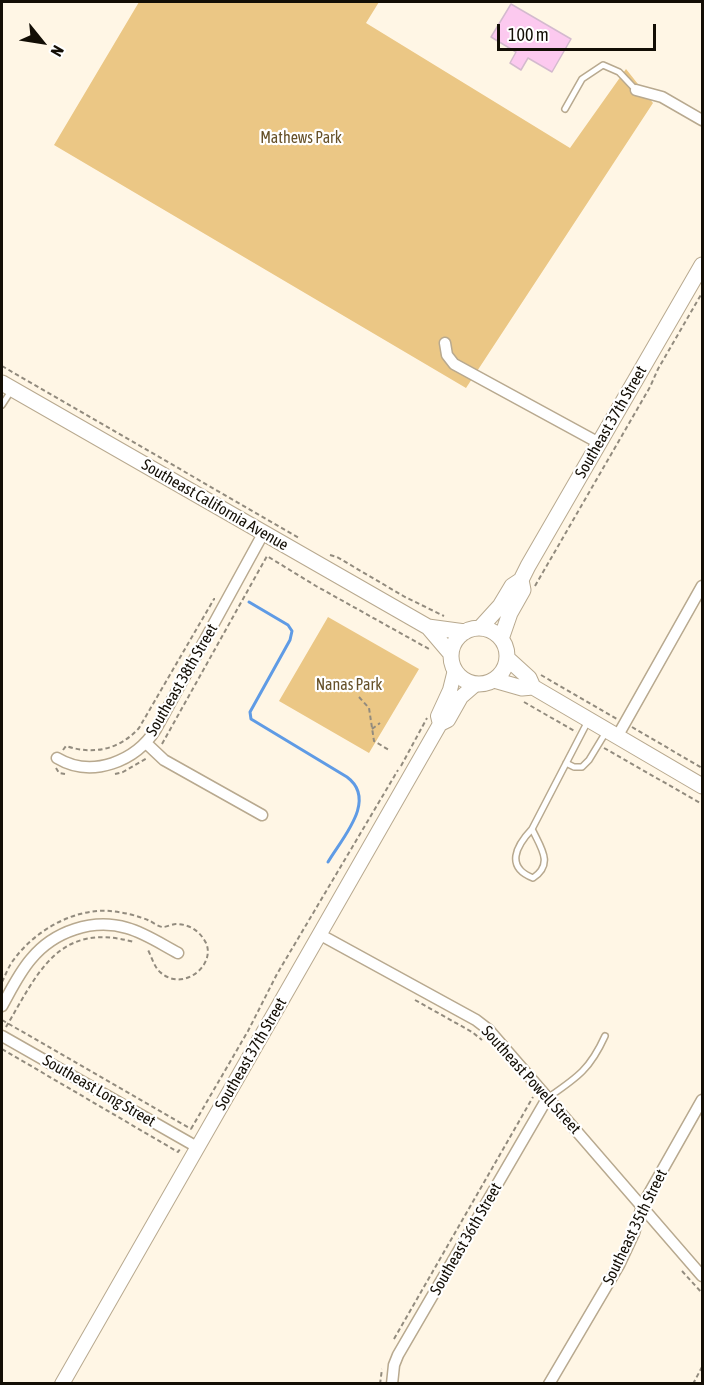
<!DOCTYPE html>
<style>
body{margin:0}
#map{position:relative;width:704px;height:1385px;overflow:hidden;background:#fff6e5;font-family:"Asap Condensed",sans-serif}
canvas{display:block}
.frame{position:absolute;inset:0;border:3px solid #130e05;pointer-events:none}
.north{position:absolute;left:12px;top:12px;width:60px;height:60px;-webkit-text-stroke:4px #fff;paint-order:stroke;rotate:120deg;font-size:16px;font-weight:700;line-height:24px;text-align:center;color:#130e05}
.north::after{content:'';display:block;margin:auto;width:21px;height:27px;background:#130e05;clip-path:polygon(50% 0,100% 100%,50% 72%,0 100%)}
.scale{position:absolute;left:497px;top:24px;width:159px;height:27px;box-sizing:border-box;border:3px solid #130e05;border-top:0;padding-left:8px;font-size:18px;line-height:21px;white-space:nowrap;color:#130e05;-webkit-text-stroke:4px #fff;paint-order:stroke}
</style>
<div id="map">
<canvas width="704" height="1385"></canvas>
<div class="frame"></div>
<div class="north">N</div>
<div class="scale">100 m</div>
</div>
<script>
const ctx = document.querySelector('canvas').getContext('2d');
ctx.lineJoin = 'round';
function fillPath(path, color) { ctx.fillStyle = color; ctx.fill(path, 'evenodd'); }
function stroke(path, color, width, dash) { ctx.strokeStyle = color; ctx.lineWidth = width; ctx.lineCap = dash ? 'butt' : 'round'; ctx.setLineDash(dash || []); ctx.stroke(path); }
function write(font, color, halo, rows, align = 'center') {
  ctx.font = font + ' "Asap Condensed",sans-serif'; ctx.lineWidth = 4.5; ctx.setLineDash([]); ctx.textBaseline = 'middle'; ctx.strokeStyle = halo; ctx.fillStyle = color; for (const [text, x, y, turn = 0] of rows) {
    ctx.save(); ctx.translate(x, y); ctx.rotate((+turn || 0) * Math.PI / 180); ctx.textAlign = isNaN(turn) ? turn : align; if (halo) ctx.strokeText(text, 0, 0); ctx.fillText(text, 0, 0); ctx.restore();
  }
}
const green = new Path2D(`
 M139,2H379L366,23L570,148L626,69L653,103L466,388L54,145Z
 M328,617L419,669L369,753L279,701Z`);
const stream = new Path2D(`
 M249,602L288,625L292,631L290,640L250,712L251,719L347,777C378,800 342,838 328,862`);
const building = new Path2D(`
 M511,4L571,39L552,72L528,58L521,70L510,63L516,52L491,37Z`);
const path = new Path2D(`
 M2,366L299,538
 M330,555L337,557L405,597L444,616
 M535,586L650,387L658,369L702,293
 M541,675L617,719
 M359,697L369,708L374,741L389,750
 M524,702L576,732
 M632,727L702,768
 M372,729L380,723
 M162,744L267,556L316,586L429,649
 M604,748L702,804
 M63,750L66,746C93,755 119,750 139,728L214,599H215
 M401,766L427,718
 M56,768L59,773L65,774
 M115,774L123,772L147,758
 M2,982C6,974 9,965 15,958C36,930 75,908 110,911C123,912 139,916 150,921C154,923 159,927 163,927C167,927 172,924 176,924C189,924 200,931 206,943C216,965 183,993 160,972C154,967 151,955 147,948
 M415,1000L472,1032L482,1040
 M2,1020L191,1129
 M6,1027C38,973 58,921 134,942
 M2,1049L178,1152L180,1149
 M191,1129L248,1031L277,974L398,770
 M682,1271L702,1293
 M394,1339L533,1097
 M380,1384L382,1369
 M693,1384L702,1367`);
const service = new Path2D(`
 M565,109L582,79L603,65L619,72L636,90
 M2,405L11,391
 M566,763L574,767H582L589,760L606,732
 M532,829C541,848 554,864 533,878C505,867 516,846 532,829L588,721
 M549,1097C578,1077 590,1069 605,1036`);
const minor = new Path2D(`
 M636,90L662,97L702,120
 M445,343L447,355L454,364L599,443
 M617,737L702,586
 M146,743L164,760L262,815
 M57,758C92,779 136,761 156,729L264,532
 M319,934L476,1020L489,1030L702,1276
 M2,1006C11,990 19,973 31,959C54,931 93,918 127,928C145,933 161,944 178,953
 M2,1036L197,1147
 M392,1384L394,1365L398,1355L548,1097
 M549,1384L619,1265L634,1233L642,1206L702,1100`);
const tertiary = new Path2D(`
 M440,724L438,716L450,690L455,670
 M62,1384L440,724L448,720L461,697L476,684`);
const secondary = new Path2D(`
 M2,383L428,627L451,654
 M428,627L465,632
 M480,628L500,606L512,586L521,580
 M451 656a28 28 0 1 1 56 0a28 28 0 1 1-56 0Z
 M501,639L510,613L523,590L521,580L528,566L702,265
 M507,658L529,678L533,687L702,786
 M494,680L522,688L533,687`);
const parkNames = [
 ["Mathews Park",301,138],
 ["Nanas Park",349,685]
];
const streetNames = [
 ["Southeast 37th Street",611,422,-60],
 ["Southeast California Avenue",215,505,30],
 ["Southeast 38th Street",182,680,-60],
 ["Southeast 37th Street",251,1054,-60],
 ["Southeast Powell Street",531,1080,48],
 ["Southeast Long Street",99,1091,30],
 ["Southeast 35th Street",635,1227,-64],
 ["Southeast 36th Street",466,1239,-60]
];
fillPath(green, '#ebc785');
stroke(stream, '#5f9be5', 3);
fillPath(building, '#fcc9ef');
stroke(building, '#d4bace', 1.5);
stroke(service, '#b8a98f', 8);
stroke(minor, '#b8a98f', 13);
stroke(tertiary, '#b8a98f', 16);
stroke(secondary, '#b8a98f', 17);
stroke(path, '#928b7e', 2, [4.5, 3]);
stroke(service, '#fff', 5);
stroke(minor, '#fff', 10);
stroke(tertiary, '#fff', 14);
stroke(secondary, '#fff', 15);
write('16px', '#665129', '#fff', parkNames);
write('16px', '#130e05', '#fff', streetNames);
</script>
